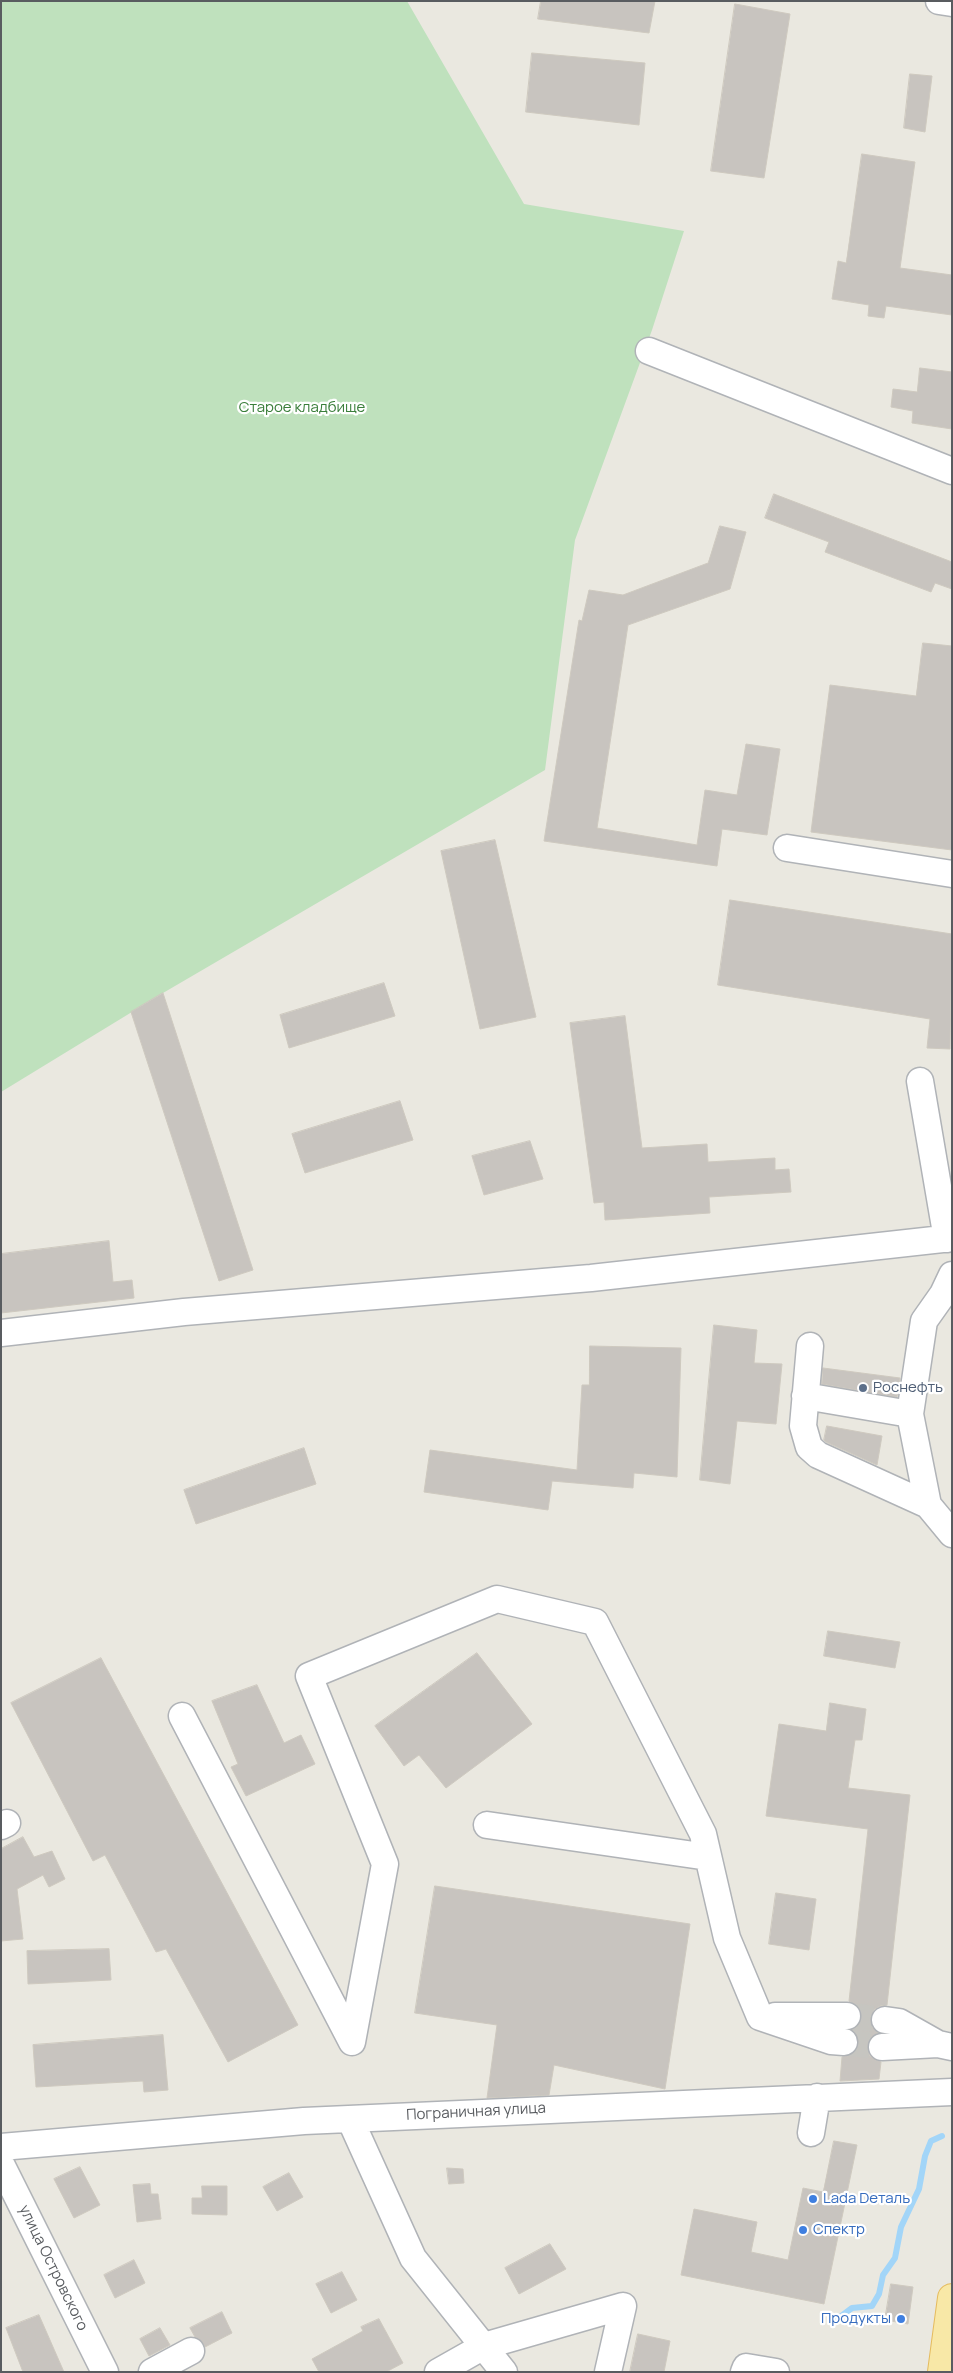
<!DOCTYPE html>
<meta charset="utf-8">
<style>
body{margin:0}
#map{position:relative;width:953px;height:2373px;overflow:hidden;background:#eae8e0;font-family:Manrope,sans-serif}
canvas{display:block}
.frame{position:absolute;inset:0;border:2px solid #595c60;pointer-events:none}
</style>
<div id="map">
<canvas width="953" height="2373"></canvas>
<div class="frame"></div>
</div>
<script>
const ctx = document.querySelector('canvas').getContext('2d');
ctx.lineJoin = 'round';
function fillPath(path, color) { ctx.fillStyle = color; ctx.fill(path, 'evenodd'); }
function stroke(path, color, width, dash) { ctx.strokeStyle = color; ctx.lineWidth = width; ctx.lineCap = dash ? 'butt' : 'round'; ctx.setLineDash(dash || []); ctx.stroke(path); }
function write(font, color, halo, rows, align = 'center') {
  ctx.font = font + ' Manrope,sans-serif'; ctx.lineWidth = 4.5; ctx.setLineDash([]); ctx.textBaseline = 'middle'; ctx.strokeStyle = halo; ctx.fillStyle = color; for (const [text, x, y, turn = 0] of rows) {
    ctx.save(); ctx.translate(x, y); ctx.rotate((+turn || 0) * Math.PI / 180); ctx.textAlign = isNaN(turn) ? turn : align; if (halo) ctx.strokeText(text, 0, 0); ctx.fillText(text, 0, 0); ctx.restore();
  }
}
const green = new Path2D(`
 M1,1H407L524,204L684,231L652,330L575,540L545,770L163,993L1,1092Z`);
const stream = new Path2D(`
 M836,2320L852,2308L872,2306L879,2294L883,2275L895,2258L901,2227L919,2189L925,2156L931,2141L942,2136`);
const building = new Path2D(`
 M541,1H655L649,33L538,19Z
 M735,4L790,14L764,178L711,171Z
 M532,53L645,63L639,125L526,112Z
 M910,74L932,76L925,132L904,128Z
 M862,154L915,162L900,268L952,275V315L886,306L884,318L868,316L869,305L832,299L838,261L846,263Z
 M920,368L952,372V429L912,423L913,411L891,407L893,389L917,392Z
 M774,494L952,562V589L935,583L931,592L825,552L829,542L765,518Z
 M720,526L746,532L730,589L628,625L597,828L697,845L705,790L737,795L746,744L780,749L767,835L722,829L717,866L544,841L579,620L582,621L589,590L623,595L708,563Z
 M923,643L952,646V850L811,832L830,685L916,696Z
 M495,840L536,1017L480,1029L441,851Z
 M730,900L952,934L950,1049L927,1048L930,1019L718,985Z
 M384,983L395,1016L289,1048L280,1015Z
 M163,993L253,1270L219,1281L131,1012Z
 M625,1016L642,1148L707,1144L708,1162L775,1158V1170L789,1169L791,1192L709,1197L710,1213L605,1220L604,1202L594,1203L570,1023Z
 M400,1101L413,1140L305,1173L292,1134Z
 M530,1141L543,1179L484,1195L472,1156Z
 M109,1241L113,1282L132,1280L134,1298L1,1313V1254Z
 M714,1325L757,1330L754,1363L782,1364L776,1424L737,1421L730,1484L700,1480Z
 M590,1346L681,1348L677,1477L634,1473L633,1488L552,1481L548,1510L424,1492L430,1450L577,1470L582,1385H589Z
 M823,1368L900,1378L897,1397L822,1384Z
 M827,1426L882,1436L877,1465L826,1442L824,1440Z
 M304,1448L316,1484L196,1524L184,1490Z
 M828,1631L900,1642L895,1668L824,1656Z
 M477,1653L532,1724L446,1788L419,1755L404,1766L375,1726Z
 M101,1658L298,2025L228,2062L166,1949L156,1952L105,1855L93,1861L11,1703Z
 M257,1685L284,1743L301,1735L315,1764L246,1796L231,1767L238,1764L212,1701Z
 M830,1703L866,1709L862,1740H855L848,1788L910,1795L887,2005L880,2006L874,2010L870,2018L871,2026L878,2033L869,2040L867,2048L870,2056L881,2062L879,2079L840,2081L842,2057L851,2055L857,2050L859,2044L858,2036L852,2030L860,2024L862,2016L860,2008L849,2001L868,1829L766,1816L779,1724L826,1731Z
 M23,1837L34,1857L52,1851L65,1879L49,1887L43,1875L17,1889L23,1939L1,1941V1849Z
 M435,1886L690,1924L665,2089L554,2065L549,2095L487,2098L497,2025L415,2013Z
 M776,1893L816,1899L809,1950L769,1944Z
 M109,1949L111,1980L28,1984L27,1951Z
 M163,2035L168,2090L144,2092L143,2081L36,2087L33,2045Z
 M834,2141L857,2145L824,2304L681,2275L694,2209L757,2222L751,2252L788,2260L803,2188L823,2192Z
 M80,2167L100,2205L74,2218L54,2179Z
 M447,2168L463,2169L464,2183L449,2184Z
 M289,2173L303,2197L277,2211L263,2187Z
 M150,2184L151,2194H158L161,2219L137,2222L133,2185Z
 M202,2186H227V2215L192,2214V2198H202Z
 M550,2244L566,2269L519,2294L505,2268Z
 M134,2260L145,2283L115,2298L104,2275Z
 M342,2272L357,2300L331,2313L316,2284Z
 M891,2284L913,2287L908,2324L885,2320Z
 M222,2312L232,2333L205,2347L199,2339L195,2337L190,2328Z
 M39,2315L64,2372H23L6,2328Z
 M379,2319L403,2363L386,2372H319L312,2359L363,2331L361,2327Z
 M160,2328L170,2345L149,2356L140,2339Z
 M638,2334L670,2341L664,2372H630Z`);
const minorTunnel = new Path2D(`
 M847,2016L885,2020
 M844,2042L882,2047`);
const minor = new Path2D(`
 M939,1L952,3
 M649,351L952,471
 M787,848L952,874
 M920,1081L947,1239
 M1,1333L184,1312L591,1278L952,1238
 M810,1346L803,1426L809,1447L818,1455L928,1505L952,1534
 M805,1396L910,1414
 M928,1505L910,1414L924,1321L943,1294L952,1275
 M182,1716L352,2042L385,1864L309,1676L497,1599L595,1622L703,1834L727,1938L760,2017L831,2041L844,2042
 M487,1825L708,1857
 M1,1826L7,1823
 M775,2016H847
 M885,2020L899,2022L938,2044
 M882,2047L938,2044L952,2047
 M350,2119L413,2258L504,2372
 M811,2133L817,2097
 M1,2147L304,2121L952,2092
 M1,2164L105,2372
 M152,2372L191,2351
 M438,2372L484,2346L623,2306L608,2372
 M744,2372L746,2367L776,2372`);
const major = new Path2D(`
 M942,2372L952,2298`);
const markers = [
 [863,1388,5,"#5c6f8a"],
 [813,2199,5,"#3f7fe0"],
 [803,2230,5,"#3f7fe0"],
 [901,2319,5,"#3f7fe0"]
];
const parkNames = [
 ["Старое кладбище",302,408]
];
const serviceNames = [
 ["Роснефть",873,1388]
];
const streetNames = [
 ["Пограничная улица",476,2112,-3],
 ["улица Островского",53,2268,64]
];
const shopNames = [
 ["Lada Dеталь",823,2199],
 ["Спектр",813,2230],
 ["Продукты",891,2319,"right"]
];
fillPath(green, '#bfe1bd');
stroke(stream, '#a2d5f8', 6);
fillPath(building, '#c8c4bf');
stroke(building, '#cec9bf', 1);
stroke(minorTunnel, '#c6c5c0', 26, [26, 13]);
stroke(minor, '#b0b3b7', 29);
stroke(major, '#e5bb5e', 30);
stroke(minor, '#fff', 26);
stroke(major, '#f8e8a7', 28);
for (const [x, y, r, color] of markers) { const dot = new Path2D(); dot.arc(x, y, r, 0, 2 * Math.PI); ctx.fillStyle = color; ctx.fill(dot); stroke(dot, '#fff', 2); }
write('15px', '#3a7e3a', '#fff', parkNames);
write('15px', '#4e5e75', '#fff', serviceNames, 'left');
write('15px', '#595c60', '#fff', streetNames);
write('15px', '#366cbe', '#fff', shopNames, 'left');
</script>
